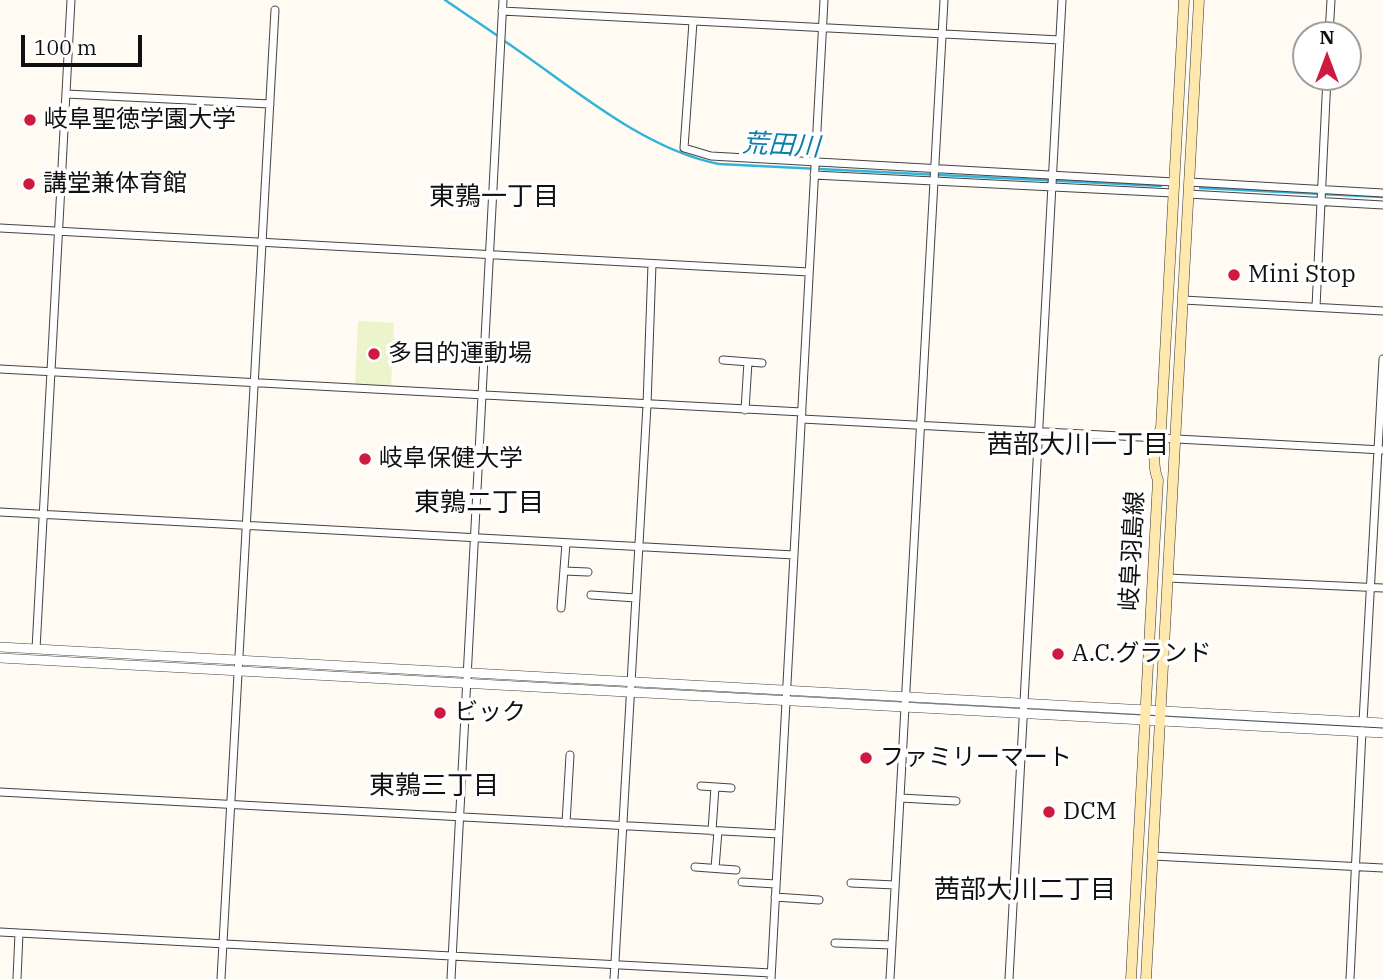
<!DOCTYPE html>
<meta charset="utf-8">
<style>
body{margin:0}
#map{position:relative;width:1383px;height:979px;overflow:hidden;background:#fffbf3;font-family:"IBM Plex Serif",serif}
canvas{display:block}
.north{position:absolute;left:1292px;top:21px;width:70px;height:70px;box-sizing:border-box;background:#fff;border:2px solid #9f9f9f;border-radius:50%;rotate:0deg;font-size:19px;font-weight:700;line-height:28px;text-align:center;color:#101010}
.north::after{content:'';display:block;margin:auto;width:24px;height:32px;background:#cf1941;clip-path:polygon(50% 0,100% 100%,50% 72%,0 100%)}
.scale{position:absolute;left:21px;top:35px;width:121px;height:32px;box-sizing:border-box;border:4px solid #101010;border-top:0;padding-left:9px;font-size:21px;line-height:24px;white-space:nowrap;color:#101010;-webkit-text-stroke:5px #fff;paint-order:stroke}
</style>
<div id="map">
<canvas width="1383" height="979"></canvas>
<div class="north">N</div>
<div class="scale">100 m</div>
</div>
<script>
const ctx = document.querySelector('canvas').getContext('2d');
ctx.lineJoin = 'round';
function fillPath(path, color) { ctx.fillStyle = color; ctx.fill(path, 'evenodd'); }
function stroke(path, color, width, dash) { ctx.strokeStyle = color; ctx.lineWidth = width; ctx.lineCap = dash ? 'butt' : 'round'; ctx.setLineDash(dash || []); ctx.stroke(path); }
function write(font, color, halo, rows, align = 'center') {
  ctx.font = font + ' "IBM Plex Serif","Noto Sans JP",serif'; ctx.lineWidth = 7; ctx.setLineDash([]); ctx.textBaseline = 'middle'; ctx.strokeStyle = halo; ctx.fillStyle = color; for (const [text, x, y, turn = 0] of rows) {
    ctx.save(); ctx.translate(x, y); ctx.rotate((+turn || 0) * Math.PI / 180); ctx.textAlign = isNaN(turn) ? turn : align; if (halo) ctx.strokeText(text, 0, 0); ctx.fillText(text, 0, 0); ctx.restore();
  }
}
const pitch = new Path2D(`
 M358,321L394,323L391,387L355,385Z`);
const stream = new Path2D(`
 M445,0L498,36
 M503,40C569,84 641,149 719,164L1161,186
 M1200,188L1383,197`);
const minor = new Path2D(`
 M502,11L1060,40
 M693,22L684,148L711,156L1174,182
 M1329,35L1331,0
 M66,94L270,104
 M814,175L1173,193
 M1189,182L1383,193
 M1188,194L1383,205
 M0,228L809,272
 M1183,300L1383,311
 M1316,307L1327,77
 M723,360L762,363
 M0,369L802,412
 M745,410L748,362
 M802,419L1383,450
 M0,512L794,555
 M564,571L588,572
 M1168,578L1383,588
 M591,595L636,598
 M561,608L566,543
 M36,649L71,0
 M1363,722L1383,359
 M701,786L731,788
 M0,792L779,834
 M900,798L956,801
 M566,823L570,755
 M712,831L715,787
 M1153,856L1383,868
 M695,867L736,870
 M715,868L718,831
 M742,882L776,884
 M851,883L895,885
 M775,897L819,900
 M0,932L771,973
 M835,943L892,945
 M17,979L19,933
 M221,979L275,10
 M451,979L503,0
 M614,979L647,405L652,264
 M771,979L824,0
 M890,979L944,0
 M1009,979L1062,0
 M1350,979L1362,731`);
const tertiary = new Path2D(`
 M0,647L1383,723
 M0,658L1383,733`);
const secondary = new Path2D(`
 M1131,979L1158,480C1152,466 1154,441 1161,428L1184,0
 M1146,979L1199,0`);
const markers = [
 [30,120,7,"#cf1941"],
 [29,184,7,"#cf1941"],
 [1234,275,7,"#cf1941"],
 [374,354,7,"#cf1941"],
 [365,459,7,"#cf1941"],
 [1058,654,7,"#cf1941"],
 [440,713,7,"#cf1941"],
 [866,758,7,"#cf1941"],
 [1049,812,7,"#cf1941"]
];
const poiNames = [
 ["岐阜聖徳学園大学",44,120],
 ["講堂兼体育館",43,184],
 ["Mini Stop",1248,275],
 ["多目的運動場",388,354],
 ["岐阜保健大学",379,459],
 ["A.C.グランド",1072,654],
 ["ビック",454,713],
 ["ファミリーマート",880,758],
 ["DCM",1063,812]
];
const streetNames = [
 ["岐阜羽島線",1133,551,-87]
];
const waterNames = [
 ["荒田川",781,146,3]
];
const neighbourhoodNames = [
 ["東鶉一丁目",494,197],
 ["茜部大川一丁目",1078,445],
 ["東鶉二丁目",479,503],
 ["東鶉三丁目",434,786],
 ["茜部大川二丁目",1025,890]
];
fillPath(pitch, '#edf4cb');
stroke(stream, '#32b3da', 2.5);
stroke(minor, '#434343', 9);
stroke(tertiary, '#434343', 10);
stroke(secondary, '#323232', 11);
stroke(minor, '#fff', 7);
stroke(tertiary, '#fff', 9);
stroke(secondary, '#ffe8ae', 10);
for (const [x, y, r, color] of markers) { const dot = new Path2D(); dot.arc(x, y, r, 0, 2 * Math.PI); ctx.fillStyle = color; ctx.fill(dot); stroke(dot, '#fff', 2.5); }
write('24px', '#101010', '#fff', poiNames, 'left');
write('24px', '#101010', '#fff', streetNames);
write('italic 26px', '#0c7ea7', '#fff', waterNames);
write('26px', '#101010', '#fff', neighbourhoodNames);
</script>
